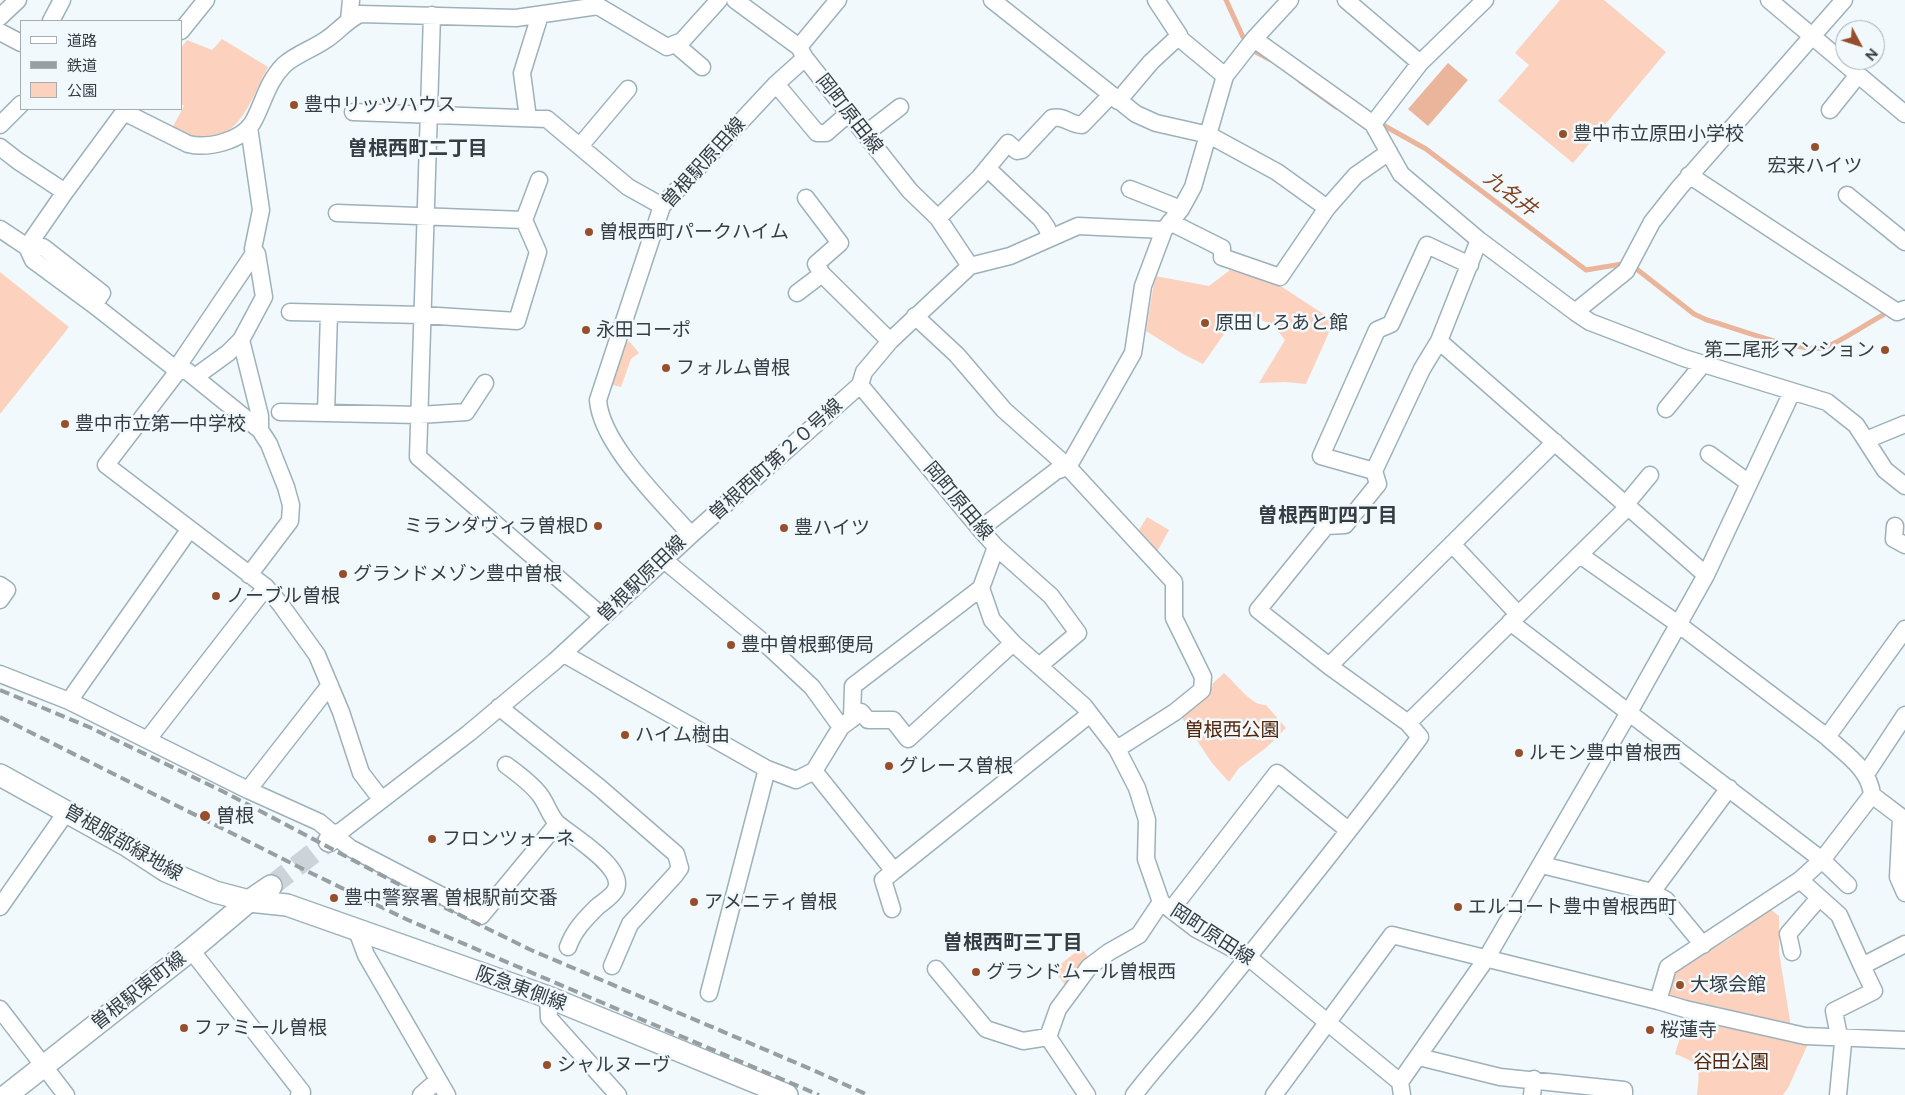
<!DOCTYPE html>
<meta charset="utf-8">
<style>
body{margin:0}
#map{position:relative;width:1905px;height:1095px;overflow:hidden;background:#f1f9fd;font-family:Figtree,"Noto Sans JP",sans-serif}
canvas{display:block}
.legend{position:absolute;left:20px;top:20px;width:162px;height:90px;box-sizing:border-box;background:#f1f9fd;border:1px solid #a6aeb2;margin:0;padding:6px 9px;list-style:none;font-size:15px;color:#353e42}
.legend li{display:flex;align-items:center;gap:10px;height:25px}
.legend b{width:25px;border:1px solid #a6aeb2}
.north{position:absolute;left:1835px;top:20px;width:50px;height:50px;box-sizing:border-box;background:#f1f9fd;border:1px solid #a6aeb2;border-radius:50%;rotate:130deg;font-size:14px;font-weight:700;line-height:20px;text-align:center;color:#353e42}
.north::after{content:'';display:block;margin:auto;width:18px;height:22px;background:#964f2a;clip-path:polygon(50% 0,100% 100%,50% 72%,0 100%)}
</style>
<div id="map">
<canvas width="1905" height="1095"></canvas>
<ul class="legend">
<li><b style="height:6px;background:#fff"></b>道路</li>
<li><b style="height:6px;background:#979fa3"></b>鉄道</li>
<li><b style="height:14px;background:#fcd1bd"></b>公園</li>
</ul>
<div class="north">N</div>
</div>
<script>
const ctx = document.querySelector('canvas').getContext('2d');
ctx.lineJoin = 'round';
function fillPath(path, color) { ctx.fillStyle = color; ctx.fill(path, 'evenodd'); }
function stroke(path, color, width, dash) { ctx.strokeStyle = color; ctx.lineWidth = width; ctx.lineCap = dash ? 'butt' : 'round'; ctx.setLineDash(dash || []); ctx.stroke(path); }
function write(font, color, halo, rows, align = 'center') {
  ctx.font = font + ' Figtree,"Noto Sans JP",sans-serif'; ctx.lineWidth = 5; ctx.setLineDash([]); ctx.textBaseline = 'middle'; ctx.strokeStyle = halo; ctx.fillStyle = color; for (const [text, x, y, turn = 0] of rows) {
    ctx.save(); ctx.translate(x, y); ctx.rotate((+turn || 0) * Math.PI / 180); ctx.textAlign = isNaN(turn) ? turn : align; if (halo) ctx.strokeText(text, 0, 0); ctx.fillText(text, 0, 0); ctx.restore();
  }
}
const green = new Path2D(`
 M1560,0H1604L1666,52L1573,163L1498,101L1529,65L1515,53Z
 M222,39L268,67C252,97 240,140 200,141C191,141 179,134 170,132L184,106L181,103V48L187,40L212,50Z
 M1230,270L1276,283L1334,321L1306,384L1285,382L1259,383L1285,340L1273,325L1240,311L1203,364L1183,354L1146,331L1155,276L1209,286Z
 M0,272L69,327L0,414Z
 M629,341L639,353L631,359L621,387L609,384L621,348Z
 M1147,517L1169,530L1157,552L1150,547L1151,543L1139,530Z
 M1224,673C1236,683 1251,706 1266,705L1286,728L1267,747L1239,768L1229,782L1212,763L1180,715L1213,686L1212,684Z
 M1769,908L1779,916V952L1791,1027L1664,995L1672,971L1729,939Z
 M1081,948L1089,958L1068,988L1053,970Z
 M1686,1017L1793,1043L1808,1044L1788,1088L1783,1095H1697C1700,1068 1702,1064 1675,1054Z`);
const water = new Path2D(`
 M1448,63L1468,80L1428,126L1408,109Z`);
const stream = new Path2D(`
 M1226,0L1243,37
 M1252,50L1271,60
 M1300,81L1336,107
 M1383,125L1426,149L1586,270L1622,264
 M1634,267L1694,314L1707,320C1733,327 1803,355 1826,347C1844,340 1866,324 1883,315`);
const tertiaryTunnel = new Path2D(`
 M271,886L329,841`);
const minor = new Path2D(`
 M735,0L799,47L805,58L910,191L938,218L970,266
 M992,0L1136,114L1156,123L1209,135L1277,172L1327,208
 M1156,0L1179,35L1178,37L1225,76
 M1346,0L1420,63
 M1769,0L1905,114
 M432,15L418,457L603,617
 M0,17L18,0
 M349,20L351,0
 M51,21L62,0
 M181,31L206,0
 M0,32L21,43
 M1254,39L1373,124L1401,174L1479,240L1575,312L1590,322L1684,358L1827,402L1856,425L1885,470L1905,486
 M675,44L702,67
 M799,47L838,0
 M776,84L817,133H826L849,113
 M1118,101L1151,62L1178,37
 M1830,110L1858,75
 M353,112L547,119L628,187L662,206
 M528,118L522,73L540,15
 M1373,124L1420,63L1485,0
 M0,125L21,104
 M865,134L900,107
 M580,146L628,89
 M0,147L18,161L65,192
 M987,168L1041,219L1047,228L1050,238
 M1689,175L1897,312L1905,309
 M1130,189L1181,209
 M1847,195L1905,242
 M806,198L840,243L816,264L822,274
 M337,213L524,220
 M938,218L979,178L1008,143L1017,151L1022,150L1052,118C1064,115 1070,125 1082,125L1111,95
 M1170,222L1222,248V257L1280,277L1327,208L1356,175L1389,152
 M0,229L27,247L65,192L124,112L188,144C208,149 242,141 253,122C264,102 267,82 284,65C296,54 313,49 327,39C339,31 347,20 360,14L516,18L598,6L667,47L682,41L719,0
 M27,247H43L102,293L94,305L33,260Z
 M797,293L822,274L890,341
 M94,305L178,371H187L260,430L269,444L286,487L291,505L290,521L249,575
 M290,312L422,315L517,321L538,252L524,220L539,180
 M1575,312L1626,271L1652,222L1679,188L1844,0
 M915,316L957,355L1004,410L1068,467L1174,582V618L1203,677L1202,690L1175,712L1117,749
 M241,340L260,416V430
 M1439,341L1706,575
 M176,369L255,252
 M178,371L106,465L266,587L281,605L317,655L341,712L361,773L381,799
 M195,377L228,353L241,340L264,297L257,254L253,249L261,210L249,127
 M1666,409L1703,364
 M280,412L419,415L466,412L485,383
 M326,413L329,313
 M1866,440L1905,424
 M1709,454L1749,483
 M1374,471L1321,456L1377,330L1391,324L1427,245L1470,265
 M1626,504L1650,475
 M1895,526L1894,539L1905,545
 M980,529L1056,471L1068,467L1133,353L1143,286L1164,230L1181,209L1193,187L1225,76L1254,39L1290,0
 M691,535C662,502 601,444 598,400L662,206L776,84L805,58
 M1452,544L1518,614
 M996,547L981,588L992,620L1013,643L1084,706L1117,749L1137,788L1147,820L1146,859L1161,902L1196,929L1248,957L1400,1082L1402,1095
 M1580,555L1678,624L1827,737L1905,629
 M664,560L769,647L812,687L841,727L814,771L796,780L767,769
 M0,585L7,590L0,600
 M1510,622L1822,860L1848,885
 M564,654L767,769L709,993
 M1039,666L1078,633L1051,596L996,547L980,529L860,385L864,372L890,341L970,266L1010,256L1078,226L1164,230
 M1329,666L1555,442
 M0,674L69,701L248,790L319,822L350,848L481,916L557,824
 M69,701L189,530
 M499,707L600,788L676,854L680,868L675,875L630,924L612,966
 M852,719L853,686L981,588
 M1408,723L1629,506
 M841,727L861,712L868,720H893L908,739L1013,643
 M1827,737C1844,753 1870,769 1872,795
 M148,739L266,587
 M506,765C518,774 531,783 540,795C547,804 550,817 558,824C572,836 625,867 616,889C613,896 603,902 597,907C585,919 574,930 568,947
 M814,771L894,871L1090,714
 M1866,774L1905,715
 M248,790L330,685
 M1901,818L1898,877L1905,893
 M336,835L469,733L555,661L691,535L860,385
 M1542,865L1652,892L1666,900L1703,945
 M1800,880L1839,915L1862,966
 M1652,892L1729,788
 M0,907L67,811
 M892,909L883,880L894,871
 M1171,910L1277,773L1348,830
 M357,931L366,955L447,1095
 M191,950L302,1092L299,1095
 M1792,952L1788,934L1819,898
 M936,969L986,1029L1023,1041L1048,1037
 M548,997L549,1018L618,1095
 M1658,1001L1668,967L1800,880L1822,860L1872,795L1905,820
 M0,1009L66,1095
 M1419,1057L1500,1077L1624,1090V1095
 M1400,1082L1486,959L1628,714L1706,575L1792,392
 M421,1095L438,1080
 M1087,1095L1048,1037L1058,1009L1089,967L1109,952L1139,935L1161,902
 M1134,1095C1159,1062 1188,1032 1214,999C1284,913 1354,826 1420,737L1408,723L1329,666L1258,610L1326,526L1345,525L1378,484L1374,471L1422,369L1439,341L1479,240
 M1274,1095L1392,935L1658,1001L1685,1009L1805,1036L1905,1040
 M1532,1095L1534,1079
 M1838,1095L1843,1043L1838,1031L1834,1011L1874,991L1862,966L1905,944`);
const tertiary = new Path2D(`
 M0,775L126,845L166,871L215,892L249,901L287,905L548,997L787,1095
 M329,841L336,835
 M7,1095L191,950L249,901L271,886`);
const rail = new Path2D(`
 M0,690L89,727L224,792L421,896L531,950L813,1070L868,1095
 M0,717L315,875L408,920L819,1095`);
const markers = [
 [294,105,5,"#964f2a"],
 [1563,134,5,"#964f2a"],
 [1815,147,5,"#964f2a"],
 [589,232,5,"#964f2a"],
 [1205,323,5,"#964f2a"],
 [586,330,5,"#964f2a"],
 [1885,350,5,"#964f2a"],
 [666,368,5,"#964f2a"],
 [65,424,5,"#964f2a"],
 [598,526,5,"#964f2a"],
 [784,528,5,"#964f2a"],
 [343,574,5,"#964f2a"],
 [216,596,5,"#964f2a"],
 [731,645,5,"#964f2a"],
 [625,735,5,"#964f2a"],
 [1519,753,5,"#964f2a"],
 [889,766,5,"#964f2a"],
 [205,816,6,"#964f2a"],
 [432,839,5,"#964f2a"],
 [334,898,5,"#964f2a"],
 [694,902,5,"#964f2a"],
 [1458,907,5,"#964f2a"],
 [976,972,5,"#964f2a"],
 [1680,985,5,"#964f2a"],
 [184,1028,5,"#964f2a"],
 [1650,1030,5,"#964f2a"],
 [547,1065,5,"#964f2a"]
];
const poiNames = [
 ["豊中リッツハウス",304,105],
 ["豊中市立原田小学校",1573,134],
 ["宏来ハイツ",1815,166,"center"],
 ["曽根西町パークハイム",599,232],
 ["原田しろあと館",1215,323],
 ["永田コーポ",596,330],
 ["第二尾形マンション",1875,350,"right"],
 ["フォルム曽根",676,368],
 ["豊中市立第一中学校",75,424],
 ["ミランダヴィラ曽根D",588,526,"right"],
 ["豊ハイツ",794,528],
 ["グランドメゾン豊中曽根",353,574],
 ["ノーブル曽根",226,596],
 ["豊中曽根郵便局",741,645],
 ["ハイム樹由",635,735],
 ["ルモン豊中曽根西",1529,753],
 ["グレース曽根",899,766],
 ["曽根",216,816],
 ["フロンツォーネ",442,839],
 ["豊中警察署 曽根駅前交番",344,898],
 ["アメニティ曽根",704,902],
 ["エルコート豊中曽根西町",1468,907],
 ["グランドムール曽根西",986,972],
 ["大塚会館",1690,985],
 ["ファミール曽根",194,1028],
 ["桜蓮寺",1660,1030],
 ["シャルヌーヴ",557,1065]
];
const streetNames = [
 ["岡町原田線",849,114,52],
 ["曽根駅原田線",704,163,-48],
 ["曽根西町第２０号線",776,460,-42],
 ["岡町原田線",958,501,50],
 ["曽根駅原田線",642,579,-44],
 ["曽根服部緑地線",123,843,30],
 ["岡町原田線",1212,935,33],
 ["阪急東側線",521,989,20],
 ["曽根駅東町線",139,991,-38]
];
const parkNames = [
 ["曽根西公園",1232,730],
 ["谷田公園",1731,1062]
];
const neighbourhoodNames = [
 ["曽根西町二丁目",418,149],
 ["曽根西町四丁目",1328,516],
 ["曽根西町三丁目",1013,943]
];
const waterNames = [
 ["九名井",1510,194,37]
];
fillPath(green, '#fcd1bd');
fillPath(water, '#eab59b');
stroke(stream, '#eab59b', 5);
stroke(tertiaryTunnel, '#cbd4d8', 21, [21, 11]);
stroke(minor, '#9db1bb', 19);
stroke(tertiary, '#9db1bb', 24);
stroke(minor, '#fff', 16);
stroke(tertiary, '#fff', 21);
stroke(rail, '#979fa3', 4, [10, 5]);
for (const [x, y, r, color] of markers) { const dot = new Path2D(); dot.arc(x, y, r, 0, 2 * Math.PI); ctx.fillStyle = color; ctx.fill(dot); stroke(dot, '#f1f9fd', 2); }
write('19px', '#353e42', '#f1f9fd', poiNames, 'left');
write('19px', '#353e42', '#f1f9fd', streetNames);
write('19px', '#552408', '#f1f9fd', parkNames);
write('bold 20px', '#353e42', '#f1f9fd', neighbourhoodNames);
write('italic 20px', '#83421f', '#f1f9fd', waterNames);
</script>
